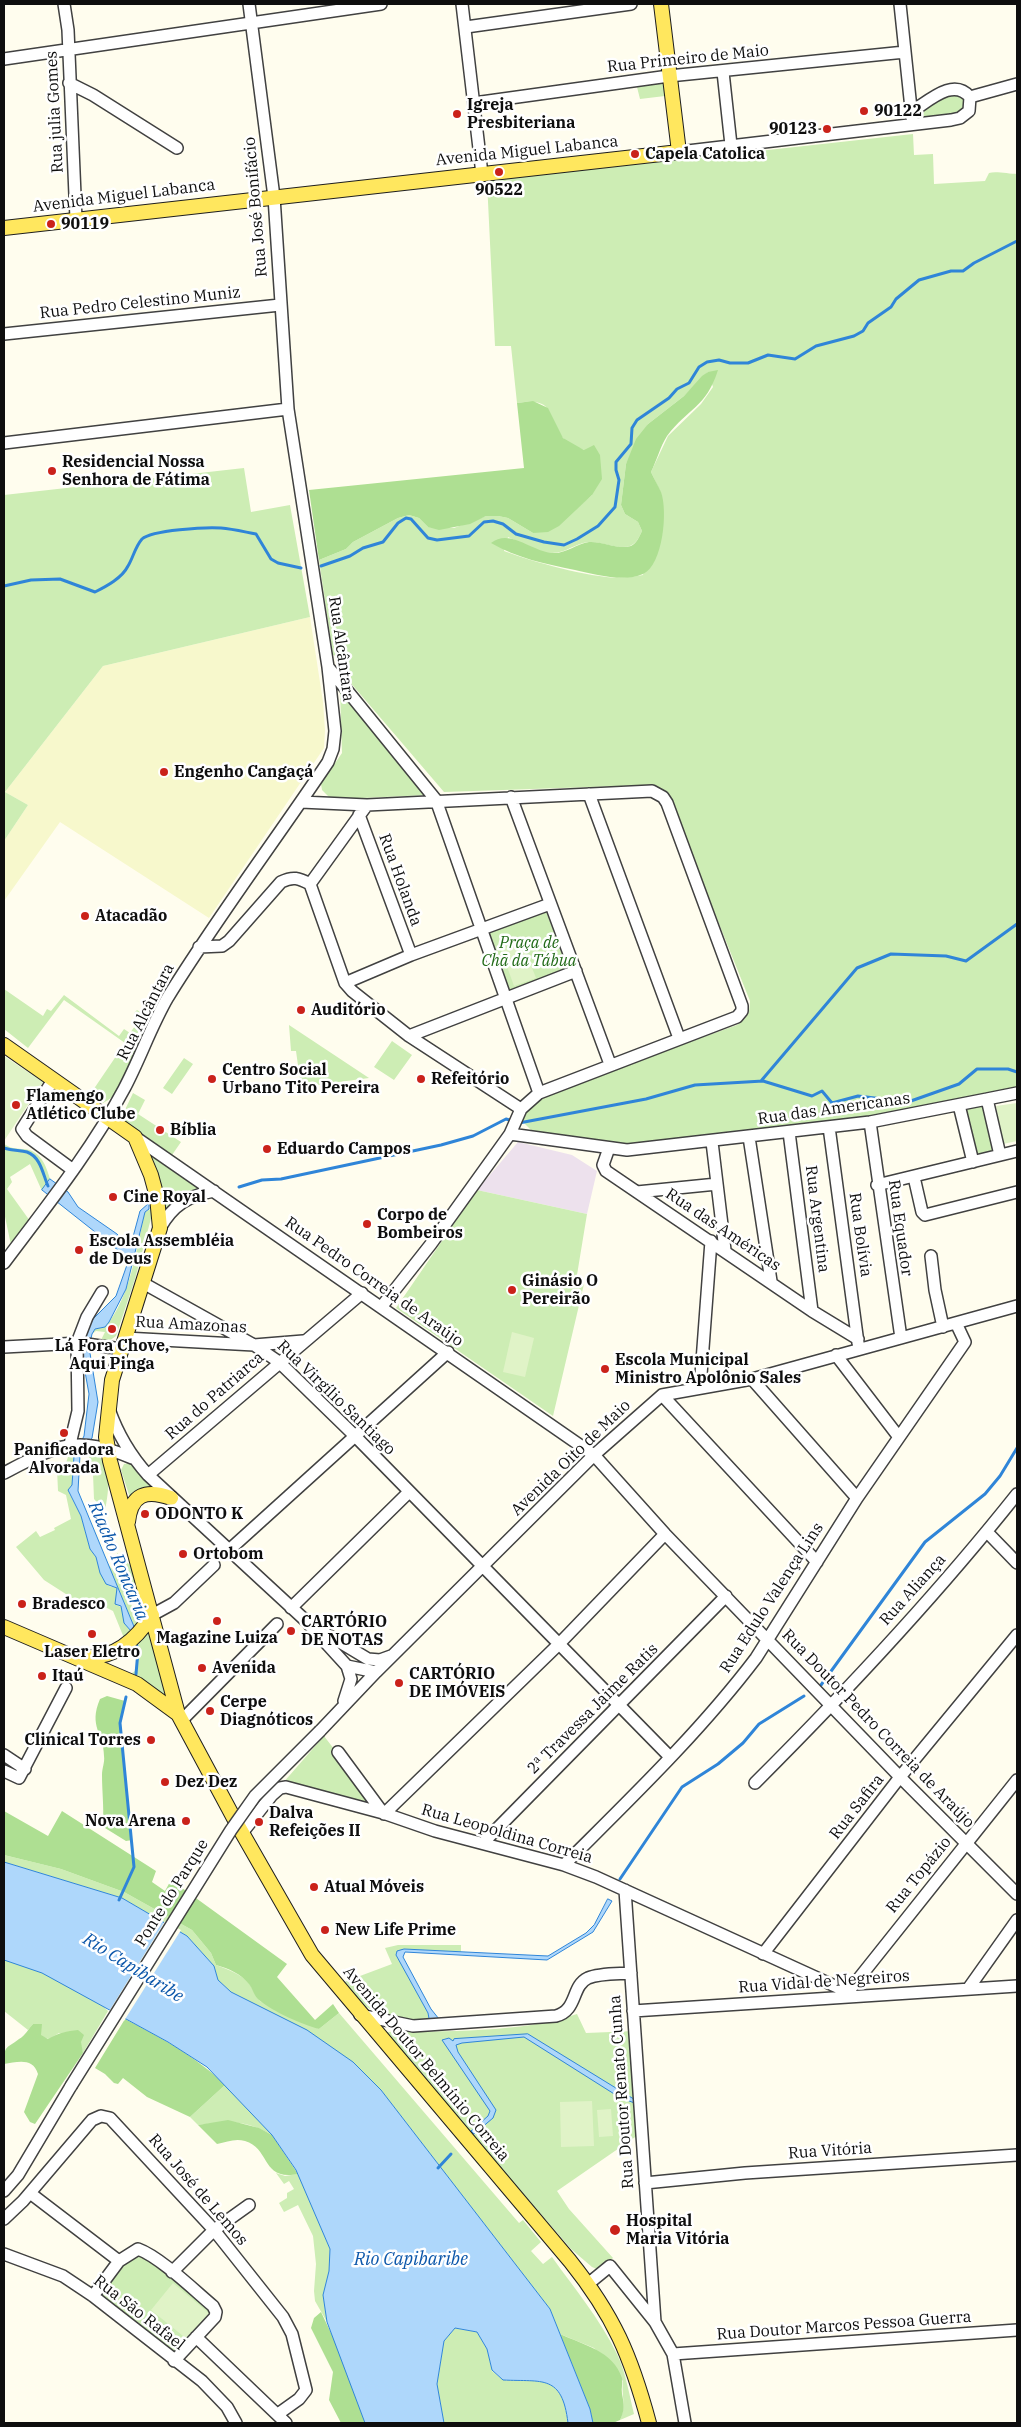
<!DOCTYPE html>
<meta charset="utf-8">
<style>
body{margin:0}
#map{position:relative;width:1021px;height:2427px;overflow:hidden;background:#fffdee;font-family:"IBM Plex Serif",serif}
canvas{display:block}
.frame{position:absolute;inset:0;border:5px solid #0e0e0e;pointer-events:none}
</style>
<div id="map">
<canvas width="1021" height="2427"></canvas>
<div class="frame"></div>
</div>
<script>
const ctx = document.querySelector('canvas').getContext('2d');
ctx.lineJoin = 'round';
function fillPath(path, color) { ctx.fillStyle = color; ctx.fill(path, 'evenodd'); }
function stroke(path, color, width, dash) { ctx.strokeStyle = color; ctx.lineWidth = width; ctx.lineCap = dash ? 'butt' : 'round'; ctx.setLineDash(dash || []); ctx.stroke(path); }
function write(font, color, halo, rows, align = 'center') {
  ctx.font = font + ' "IBM Plex Serif",serif'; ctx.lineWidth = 5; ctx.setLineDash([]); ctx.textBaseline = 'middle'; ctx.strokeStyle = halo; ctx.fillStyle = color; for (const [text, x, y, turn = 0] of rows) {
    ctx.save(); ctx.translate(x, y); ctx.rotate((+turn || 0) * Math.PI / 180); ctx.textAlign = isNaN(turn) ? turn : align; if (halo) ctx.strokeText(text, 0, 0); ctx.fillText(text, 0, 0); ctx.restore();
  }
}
const industrial = new Path2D(`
 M518,1142L572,1155L597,1171L587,1214L477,1190Z`);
const farmland = new Path2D(`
 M310,617L323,702L325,730L324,748L209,918L60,822L4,901V841L28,805L5,792L103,666Z`);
const green = new Path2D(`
 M663,83L665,96L640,99L637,87Z
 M961,89L969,111L913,124L925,104Z
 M913,134L914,155L933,154L934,184L985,181L989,173C996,171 1009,174 1017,174V1088L904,1111L831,1123L616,1146L595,1140L539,1135L531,1130L523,1122L524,1114L543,1095L737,1025C747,1018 750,1014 750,1001L667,794L658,787L650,785L444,792L343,674L348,668L344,659L333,655L319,560L346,549L353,542L398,518L409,515L419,518L428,527L454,528L486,516H498L508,518L533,533L577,508L592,495L584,450C577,447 569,444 564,439C544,419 559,396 517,403L511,346H495L487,181ZM708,372L713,387L701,404L668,436L651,472L661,493L643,575C635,576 627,578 619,578C588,577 533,562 504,551L508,537C518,541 529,548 540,551C563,558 571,544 588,542C601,541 618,550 630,546C637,543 639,537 642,531L638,522L625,514L621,505L626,464L648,424L684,396Z
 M244,468L251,512L290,505L310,617L103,666L5,792L28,805L4,841V495Z
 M340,690L428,795L340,799L330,798L322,790L321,784L342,753Z
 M546,911L569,972L511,994L488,932Z
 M4,989L43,1016L47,1009L51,1011L64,995L119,1036L124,1029L130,1033L140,1019L134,1014L135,1012L137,1010L151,1019C141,1046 130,1090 103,1103L89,1096L125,1043L64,1000L28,1048L4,1029Z
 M289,1025L369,1078L301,1087L296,1051H291Z
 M392,1041L412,1055L394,1080L374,1067Z
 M184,1058L193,1064L172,1094L163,1088Z
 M133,1093L145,1100L138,1114L181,1142L172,1155L127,1124L123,1114Z
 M983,1105L995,1151L976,1155L964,1110Z
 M4,1144C12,1149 14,1148 22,1149C40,1149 46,1165 50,1179L42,1191L30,1164L10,1177L12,1182L7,1189L30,1221L11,1245L4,1212Z
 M150,1155L202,1190L166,1212Z
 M477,1190L587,1214L576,1281L584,1284L553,1416L396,1308Z
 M154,1207L135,1279L116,1336L109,1341L101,1340L105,1332L96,1331L92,1334L95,1329L105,1327C131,1297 136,1249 145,1212Z
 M88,1453C116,1455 108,1493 105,1511L94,1499L93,1474Z
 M74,1456L72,1485L69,1493L81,1516L90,1549L96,1557L100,1573L109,1586L117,1588V1605L121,1607L126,1625L131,1632L124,1638L113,1611L87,1598L83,1605L44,1580L16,1547L36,1531L40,1537L55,1530L54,1528L71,1519L66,1495L58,1491L57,1469L65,1466L68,1457Z
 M129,1463L153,1485L152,1488L130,1498L121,1470L124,1464Z
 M117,1553C137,1566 148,1597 141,1619C138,1603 135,1588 128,1574C123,1565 118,1563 117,1553Z
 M108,1564L124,1584L135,1615L139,1614L135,1629Z
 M154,1624L176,1706L132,1673L138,1669L133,1645Z
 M324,1736L383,1813L282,1784Z
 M4,1855L61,1869L124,1892L192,1930L211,1953L216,1965C229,1970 239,1973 249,1983C253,1989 255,1995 260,2001L319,2029L339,2013L519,2223L523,2220L541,2242L531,2251L543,2264L552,2257C574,2288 600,2319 617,2354C626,2373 629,2394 634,2414L620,2420C627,2406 621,2395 623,2381L594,2348L560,2334L550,2309L381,2090L254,2004L231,1992L218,1980L214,1966L187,1936L122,1898L4,1862Z
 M398,1945H461V1952L404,1949L396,1953L428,2013L430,2024C408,2019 376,2018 359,2001C353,1995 349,1988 344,1982L392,1964L385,1948Z
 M4,1952L98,2001L108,2011L83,2053L80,2042L59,2033L49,2039L40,2036L33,2024L28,2030L4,2011Z
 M577,2014L586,2033L635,2031L641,2133L557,2191L569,2209L613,2258L599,2270L592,2267L571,2249L384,2032C442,2031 524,2033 577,2014Z
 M225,2085L272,2135C244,2119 228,2121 198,2125L190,2117Z
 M276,2173L285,2176L298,2174L330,2249L329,2271L323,2295L327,2322L315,2301L314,2291L316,2264L313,2236L298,2205L284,2212L279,2203L287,2198V2193L294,2189L289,2181L284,2184Z
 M138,2249L216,2312L174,2361L93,2296Z
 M455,2328L477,2332L487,2349L492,2371L503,2380C543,2382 562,2374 568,2423H444L437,2384L444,2341Z`);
const forest = new Path2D(`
 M718,370C706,408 688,408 667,436C660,447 657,460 651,472C654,479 658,485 661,492C668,511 663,565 643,574C623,583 595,574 575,570C545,564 517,558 491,543C510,528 532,552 552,553C566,554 576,544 589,542C602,541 618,550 631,546C637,543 639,537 642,531L638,522L625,514L621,505L626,464L636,439L648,424L684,396L702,376L708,372Z
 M533,401L548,408L563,438L584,450L594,445L600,455L602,479L592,495L559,526L548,532L533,533L508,518L498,516H486L470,524L439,530L428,527L419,518L409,515L398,518L353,542L346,549L319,560L309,490L524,468L517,403Z
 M107,1696L125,1701L120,1723L132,1840L126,1841L105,1828L103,1822C104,1807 102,1791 102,1775C102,1768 105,1762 104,1756C104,1733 88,1727 100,1699Z
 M4,1811L48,1836L62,1811L156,1871L152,1882L165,1891L171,1880L287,1964L277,1977L315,2020L333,2004L339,2013L319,2029C301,2024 274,2012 259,2000C254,1996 253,1989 249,1984C240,1973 229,1969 216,1965L211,1953L192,1930L124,1892L61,1869L4,1855Z
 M125,2019C161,2038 196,2056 225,2085L190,2117L147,2097L123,2078L118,2084L114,2083L105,2074L95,2068Z
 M33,2024H42L41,2035L48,2039C58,2033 67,2031 78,2030L84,2035L81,2042L83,2053L35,2124L30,2122L24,2112L38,2074C33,2057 17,2062 4,2064C4,2045 6,2049 19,2039C25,2036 29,2028 33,2024Z
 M228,2120L259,2128L272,2135L298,2174C261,2181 271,2149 245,2141C235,2138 227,2142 217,2144L198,2125Z
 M321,2312L340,2352L365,2423H341L329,2400L333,2372L311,2328L314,2318Z
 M560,2334C584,2345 613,2351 622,2378C623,2383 621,2388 622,2394C624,2404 625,2410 620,2420L613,2423H593L590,2409Z`);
const pitch = new Path2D(`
 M522,942L536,978L514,986L501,950Z
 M4,1056L43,1082L4,1141Z
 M1017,1103V1141L1003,1144L996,1106Z
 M512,1332L534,1338L525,1377L503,1372Z
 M592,2101L594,2146L561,2147L560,2102Z
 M611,2109L613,2136L599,2137L597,2110Z
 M173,2283L210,2314L188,2340L151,2310Z`);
const water = new Path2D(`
 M50,1179L68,1192L78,1207L117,1234L130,1248L140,1211L149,1203V1209L145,1212L126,1289L109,1322L105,1327L95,1329L92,1334L89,1347L98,1402L92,1438L80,1455L78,1491L135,1629L131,1631L124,1623L121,1606L115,1604L117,1588L106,1584L100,1573L96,1557L90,1549L81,1516L68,1490L72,1485L74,1456L84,1436L89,1394L82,1355L83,1339L93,1319L116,1296L128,1262V1258L42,1190Z
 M4,1862L122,1898L187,1936L214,1966L218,1980L231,1992L307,2030L353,2062L381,2090L550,2309L590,2409L593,2423H568C562,2374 543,2382 503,2380L492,2370L487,2349L477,2332L455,2328L444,2341L437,2384L444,2423H365L327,2322L323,2295L329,2271L330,2249L296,2170L272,2135L207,2067L168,2042L42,1973L4,1960Z
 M608,1899L612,1901L593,1932L547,1960L405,1952L403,1957L431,2009L443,2024H430L428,2013L396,1955L397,1951L404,1949L548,1956L586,1933L594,1925Z
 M528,2034L637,2101V2104L619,2097L524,2037L462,2043L456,2045L458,2052L496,2110L493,2118L474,2134L471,2131L488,2116L490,2111L442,2040L449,2038L453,2041L454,2039Z`);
const pier = new Path2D(`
 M165,1921L181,1930L124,2021L108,2013Z`);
const stream = new Path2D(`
 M321,566L350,556L363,548L383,542L398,523L406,518L411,519L428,538L437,540L469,536L484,522L493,521L503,524L516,534L544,542L564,545L577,539L598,526L615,507L619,480L616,470V462L631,444L632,428L637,420L669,398L677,389L689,383L699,367L707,362L719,360L730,363H748L768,355L795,359L816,346L854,336L863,331L868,323L891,307L896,299L919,280L951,271H963L974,263L1017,241
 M4,586L31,580L60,579L95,592C107,586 122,578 128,566C133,558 135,547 142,539C152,530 206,527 221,528C233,529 245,532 256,534L271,559L278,563L301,568
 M761,1081L857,968L891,954L946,956L966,961L1017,924
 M519,1123L646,1099L695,1085L763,1081L812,1096L822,1091L832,1103L858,1096L908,1102L959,1084L977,1069H1008L1017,1072
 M4,1148C13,1151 20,1150 27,1152C41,1157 43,1175 48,1186
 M239,1187L262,1180L281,1179L441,1145L473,1136L506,1119L513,1121
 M136,1643L138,1651L136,1674
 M821,1685L925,1542L985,1494L1000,1476L1017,1448
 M620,1879L682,1787L718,1764L743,1743L759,1724L804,1696
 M119,1900L134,1867L120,1723L126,1697
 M438,2168L451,2154`);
const minor = new Path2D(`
 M64,4L68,30L76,219
 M462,4L482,174
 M900,4L912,118
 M466,27L631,4
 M4,59L381,4
 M723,72L731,145
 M69,83L93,95L177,148
 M970,97L1017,84
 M474,103L669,76L905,52
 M679,152L951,120L960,118L969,111L970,97C953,77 929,101 911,112
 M4,334L280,305
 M4,443L288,409
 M328,667L436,800L539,1093
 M589,794L679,1038
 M511,797L610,1064
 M301,802L367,805
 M359,815L411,955
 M199,947L222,946L229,941L281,882C293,876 299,878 310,884
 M345,983L411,955L550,904
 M409,1036L576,971
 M53,1080L22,1129L27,1136L73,1170
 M987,1099L1017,1093
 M959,1105L973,1162
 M870,1122L901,1338
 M829,1127L858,1343
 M789,1132L812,1311
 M510,1134L627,1150L870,1122L987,1099L1000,1155
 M135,1137L594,1455L665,1534L900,1777L1017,1894
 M749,1137L771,1281
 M712,1142L725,1250
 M609,1148L603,1165L606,1171L812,1311L858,1339
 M914,1177L922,1212L925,1215L1017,1192
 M877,1185L1017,1151
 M637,1192L717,1184
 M160,1228C173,1205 188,1196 214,1191
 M931,1256L935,1290L943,1327
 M4,1263C46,1207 91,1151 124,1089C140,1059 151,1026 168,997C218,916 275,841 328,762L333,749L335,731L328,667L288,409L274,197L249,4
 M143,1283L254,1345L279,1362L355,1436L670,1757
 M382,1306L431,1244L510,1134L521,1109L539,1093L737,1017L742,1011V1006L667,803L663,797L652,791L367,805L310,884L345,983L352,991L409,1036L521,1109
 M125,1338L254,1345L303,1341
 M4,1347L80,1343L121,1349
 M836,1355L898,1436
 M752,1379L857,1498
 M700,1388L711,1241
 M662,1395L817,1562
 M109,1409C118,1435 130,1455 148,1475L305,1620L347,1666L376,1672
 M70,1444L78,1411L77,1343L87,1317L102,1292
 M4,1473C56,1446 75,1434 132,1458
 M148,1475L362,1293
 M987,1532L1017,1563
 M228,1551L448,1352
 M291,1608L409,1492
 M152,1615L174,1603L214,1565
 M323,1632L368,1659L380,1660L391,1656
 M344,1701L351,1679L347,1666
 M182,1720L277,1624
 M320,1731L376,1672L594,1455L662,1395L752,1379L1017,1306
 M338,1752L383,1813
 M4,1755L25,1769
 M4,1771L19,1778L66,1688
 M755,1783C847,1691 936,1596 1017,1494
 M384,1814L558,1645L665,1534
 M242,1833L272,1795L280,1788L286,1787L383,1813L435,1831L564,1865L596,1877L848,1992L849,1997
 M483,1843L726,1596
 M564,1865C630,1799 699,1733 756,1658L857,1498L965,1342L956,1323
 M625,1890L655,2322
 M763,1954L900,1777L1017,1635
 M968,1989L1017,1920
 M848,1992L1017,1780
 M633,2011L1017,1986
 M360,2015L413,2026L556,2016C578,2010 571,1986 588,1978C600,1973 618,1974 631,1973
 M645,2183L745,2173L1017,2155
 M4,2191L18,2175L71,2086
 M30,2193L119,2261
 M4,2219L23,2201L92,2120L101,2116L110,2118L214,2230L283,2317L292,2334L306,2390L299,2399L278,2414
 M4,2254L63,2276L93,2296L202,2381L227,2407L236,2423
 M172,2272L214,2230L249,2205
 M588,2284L610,2266L655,2322L673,2354L685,2423
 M93,2296L119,2261L138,2249C160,2257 194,2290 213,2306L216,2312L215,2317L174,2361
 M196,2337L286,2423
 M673,2354L1017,2330`);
const major = new Path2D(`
 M4,228L679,152L661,4
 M4,1045L135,1137L151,1175L157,1197L160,1228L112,1380L106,1437L110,1461L178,1714L237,1824L312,1955L570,2261C614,2316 631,2356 649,2423
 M128,1522C131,1494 146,1489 171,1498
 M4,1627L137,1684L178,1714
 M82,1657C113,1660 136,1640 152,1615`);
const minorBridge = new Path2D(`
 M71,2086L231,1830L255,1796L320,1731`);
const markers = [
 [864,111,5,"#ca221a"],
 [457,114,5,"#ca221a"],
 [827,129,5,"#ca221a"],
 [635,154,5,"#ca221a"],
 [499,172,5,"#ca221a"],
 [51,224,5,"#ca221a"],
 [52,471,5,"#ca221a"],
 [164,772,5,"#ca221a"],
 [85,916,5,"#ca221a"],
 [301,1010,5,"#ca221a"],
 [212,1079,5,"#ca221a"],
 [421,1079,5,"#ca221a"],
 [16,1105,5,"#ca221a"],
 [160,1130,5,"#ca221a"],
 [267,1149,5,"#ca221a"],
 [113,1197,5,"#ca221a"],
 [367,1224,5,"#ca221a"],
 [79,1250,5,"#ca221a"],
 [512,1290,5,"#ca221a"],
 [112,1329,5,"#ca221a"],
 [605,1369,5,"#ca221a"],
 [64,1433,5,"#ca221a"],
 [145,1514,5,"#ca221a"],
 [183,1554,5,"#ca221a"],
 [22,1604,5,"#ca221a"],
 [217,1621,5,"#ca221a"],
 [291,1631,5,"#ca221a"],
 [92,1634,5,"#ca221a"],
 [202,1668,5,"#ca221a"],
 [42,1676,5,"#ca221a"],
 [399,1683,5,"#ca221a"],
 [210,1711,5,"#ca221a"],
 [151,1740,5,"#ca221a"],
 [165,1782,5,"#ca221a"],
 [186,1821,5,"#ca221a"],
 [259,1822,5,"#ca221a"],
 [314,1887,5,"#ca221a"],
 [325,1930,5,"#ca221a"],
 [615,2230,6,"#ca221a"]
];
const streetNames = [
 ["Rua Primeiro de Maio",688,59,-6],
 ["Rua julia Gomes",55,112,-93],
 ["Avenida Miguel Labanca",527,151,-6],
 ["Avenida Miguel Labanca",124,196,-7],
 ["Rua José Bonifácio",256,207,-95],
 ["Rua Pedro Celestino Muniz",140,303,-6],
 ["Rua Alcântara",341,649,82],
 ["Rua Holanda",400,880,70],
 ["Rua Alcântara",146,1012,-63],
 ["Rua das Americanas",834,1109,-8],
 ["Rua Argentina",817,1219,83],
 ["Rua Equador",900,1228,82],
 ["Rua das Américas",723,1230,34],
 ["Rua Bolívia",860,1235,82],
 ["Rua Pedro Correia de Araújo",374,1282,35],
 ["Rua Amazonas",191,1325,3],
 ["Rua do Patriarca",215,1396,-41],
 ["Rua Virgílio Santiago",336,1398,44],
 ["Avenida Oito de Maio",571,1458,-44],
 ["Rua Aliança",913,1590,-48],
 ["Rua Edulo Valença Lins",772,1598,-57],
 ["2ª Travessa Jaime Ratis",593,1709,-45],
 ["Rua Doutor Pedro Correia de Araújo",878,1729,46],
 ["Rua Safira",857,1807,-52],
 ["Rua Leopoldina Correia",507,1834,16],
 ["Rua Topázio",919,1875,-51],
 ["Ponte do Parque",172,1893,-58],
 ["Rua Vidal de Negreiros",824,1982,-4],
 ["Avenida Doutor Belmínio Correia",426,2064,50],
 ["Rua Doutor Renato Cunha",622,2092,-94],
 ["Rua Vitória",830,2151,-4],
 ["Rua José de Lemos",198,2190,49],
 ["Rua São Rafael",139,2313,38],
 ["Rua Doutor Marcos Pessoa Guerra",844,2326,-4]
];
const poiNames = [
 ["Igreja",467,105],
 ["Presbiteriana",467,123],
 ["90122",874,111],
 ["90123",817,129,"right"],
 ["Capela Catolica",645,154],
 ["90522",499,190,"center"],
 ["90119",61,224],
 ["Residencial Nossa",62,462],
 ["Senhora de Fátima",62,480],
 ["Engenho Cangaçá",174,772],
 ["Atacadão",95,916],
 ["Auditório",311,1010],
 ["Centro Social",222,1070],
 ["Urbano Tito Pereira",222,1088],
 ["Refeitório",431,1079],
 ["Flamengo",26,1096],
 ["Atlético Clube",26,1114],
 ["Bíblia",170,1130],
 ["Eduardo Campos",277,1149],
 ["Cine Royal",123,1197],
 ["Corpo de",377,1215],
 ["Bombeiros",377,1233],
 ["Escola Assembléia",89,1241],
 ["de Deus",89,1259],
 ["Ginásio O",522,1281],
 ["Pereirão",522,1299],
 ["Lá Fora Chove,",112,1346,"center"],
 ["Aqui Pinga",112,1364,"center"],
 ["Escola Municipal",615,1360],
 ["Ministro Apolônio Sales",615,1378],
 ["Panificadora",64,1450,"center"],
 ["Alvorada",64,1468,"center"],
 ["ODONTO K",155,1514],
 ["Ortobom",193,1554],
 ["Bradesco",32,1604],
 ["CARTÓRIO",301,1622],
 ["DE NOTAS",301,1640],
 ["Magazine Luiza",217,1638,"center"],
 ["Laser Eletro",92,1652,"center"],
 ["Avenida",212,1668],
 ["CARTÓRIO",409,1674],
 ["DE IMÓVEIS",409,1692],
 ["Itaú",52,1676],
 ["Cerpe",220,1702],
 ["Diagnóticos",220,1720],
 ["Clinical Torres",141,1740,"right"],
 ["Dez Dez",175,1782],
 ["Dalva",269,1813],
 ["Refeições II",269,1831],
 ["Nova Arena",176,1821,"right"],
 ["Atual Móveis",324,1887],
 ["New Life Prime",335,1930],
 ["Hospital",626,2221],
 ["Maria Vitória",626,2239]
];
const parkNames = [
 ["Praça de",529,943],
 ["Chã da Tábua",529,961]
];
const waterNames = [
 ["Riacho Roncaria",118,1561,67],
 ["Rio Capibaribe",133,1968,32],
 ["Rio Capibaribe",411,2260]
];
fillPath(industrial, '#ede1ed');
fillPath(farmland, '#f7f8cc');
fillPath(green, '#cdedb4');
fillPath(forest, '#aedf92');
fillPath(pitch, '#e0f3c7');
fillPath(water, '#aed7fb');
stroke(water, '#2f85d8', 1);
fillPath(pier, '#fffdee');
stroke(stream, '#2f85d8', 3);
stroke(minor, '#414141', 14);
stroke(major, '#1f1f1f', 16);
stroke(minor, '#fff', 11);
stroke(major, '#ffe75e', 14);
stroke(minorBridge, '#414141', 14, []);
stroke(minorBridge, '#fff', 11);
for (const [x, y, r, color] of markers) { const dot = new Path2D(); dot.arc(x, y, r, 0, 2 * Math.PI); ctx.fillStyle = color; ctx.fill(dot); stroke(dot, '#fff', 2); }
write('16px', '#0e0e0e', '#fff', streetNames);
write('bold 16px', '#0e0e0e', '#fff', poiNames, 'left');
write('italic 16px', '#226b18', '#fff', parkNames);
write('italic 18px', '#0c57aa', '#fff', waterNames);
</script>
